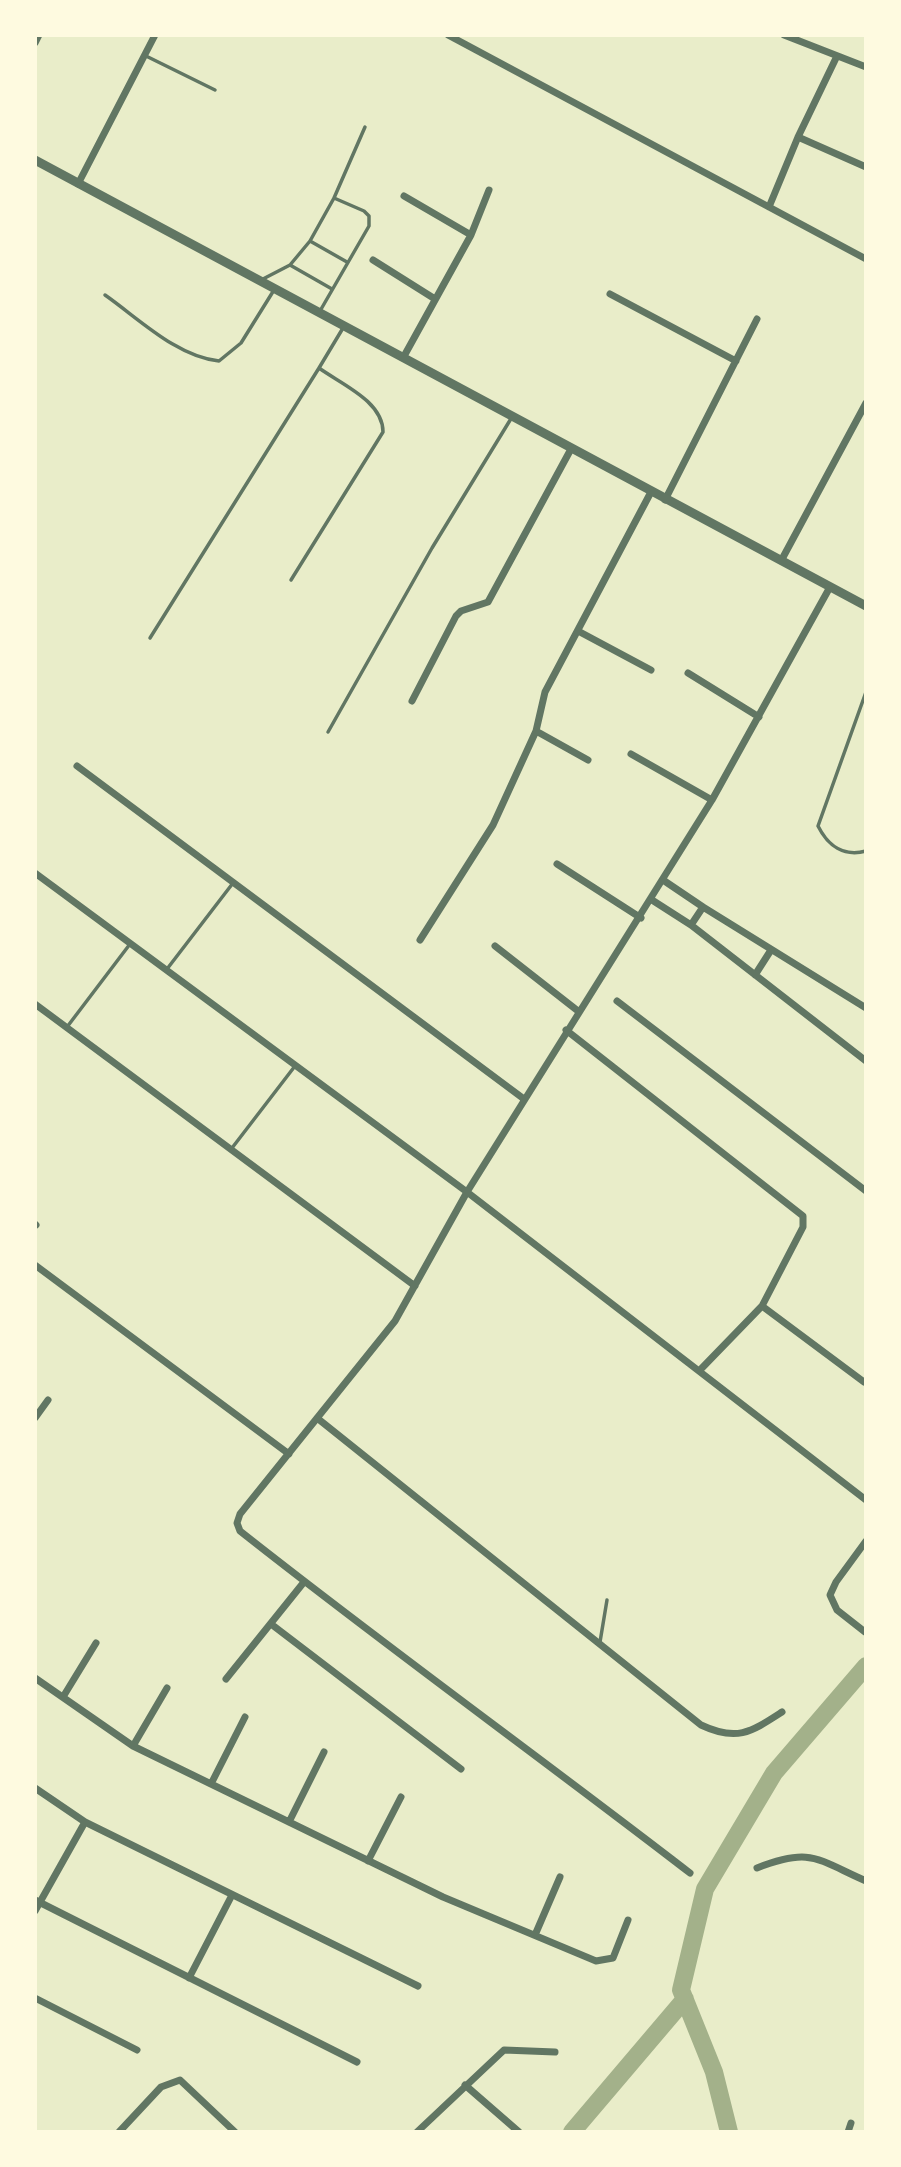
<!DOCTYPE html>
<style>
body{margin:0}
#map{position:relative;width:901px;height:2167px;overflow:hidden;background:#e9edc9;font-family:"Exo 2",sans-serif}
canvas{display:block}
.frame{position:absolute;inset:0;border:37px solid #fefae0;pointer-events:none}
</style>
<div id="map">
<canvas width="901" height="2167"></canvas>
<div class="frame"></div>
</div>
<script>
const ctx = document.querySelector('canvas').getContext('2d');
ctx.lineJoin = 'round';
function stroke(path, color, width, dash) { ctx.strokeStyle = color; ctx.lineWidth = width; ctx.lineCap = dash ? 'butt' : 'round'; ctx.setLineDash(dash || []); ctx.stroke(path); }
const canal = new Path2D(`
 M572,2132L685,1999
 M729,2132L714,2072L681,1990L705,1889L774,1773L866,1666`);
const service = new Path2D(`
 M146,56L215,90
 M334,198L365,127
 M310,241L347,262
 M290,265L332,289
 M261,280L290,265L310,241L334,198L364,211L369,216V226L320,311
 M105,295C138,318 177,357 219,361L241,343L274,290
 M319,368L343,328
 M150,638L319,368C341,384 383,401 383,432L291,580
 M866,692L818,826C828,846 844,857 866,851
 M328,732L432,548L512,417
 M167,969L233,883
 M67,1027L130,944
 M232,1148L295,1066
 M600,1642L607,1600`);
const minor = new Path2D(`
 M448,35L866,259
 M784,35L866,67
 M35,43L39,35
 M798,137L866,167
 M78,184L155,35
 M404,196L471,235
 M769,207L798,137L837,56
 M373,260L435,299
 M610,294L736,361
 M403,358L471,235L489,190
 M665,500L757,319
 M781,561L866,403
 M578,631L651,670
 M688,673L759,717
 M412,701L456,616L461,611L488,602L571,449
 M536,731L588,760
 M631,754L712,800
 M77,766L524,1099
 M557,864L641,918
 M35,873L467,1192L866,1500
 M663,880L703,907
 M652,900L691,925L866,1061
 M691,925L703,907L866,1008
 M420,940L493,825L536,731L545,692L651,492
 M495,946L578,1011
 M755,975L771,950
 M617,1001L866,1191
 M35,1004L415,1286
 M566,1030L803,1216V1227L762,1306L864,1382
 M35,1224L36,1225
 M35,1265L289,1454
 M701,1369L762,1306
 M35,1418L48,1400
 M317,1418L701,1725C737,1742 751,1732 782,1712
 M271,1624L461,1769
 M865,1632L837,1610L830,1595L836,1582L866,1541
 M35,1678L133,1746L443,1897L596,1961L613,1958L628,1920
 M226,1679L304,1582
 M63,1697L96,1643
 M133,1746L167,1688
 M211,1784L245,1717
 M35,1788L85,1822L418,1986
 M289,1822L324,1752
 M368,1861L401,1797
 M757,1868C811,1847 816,1859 866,1881
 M690,1873C541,1758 388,1648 240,1531L237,1523L240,1514L395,1321L467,1192L712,800L830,587
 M35,1900L357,2062
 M35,1911L85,1822
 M535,1935L560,1877
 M189,1978L232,1895
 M35,1998L137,2050
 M465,2085L519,2132
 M119,2132L161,2087L180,2080L235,2132
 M417,2132L504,2050L555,2052
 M848,2132L851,2123`);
const tertiary = new Path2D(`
 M35,160L866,606`);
stroke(canal, '#a3b18a', 18);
stroke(service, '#617663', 3.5);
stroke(minor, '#617663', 7);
stroke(tertiary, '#617663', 9);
</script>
